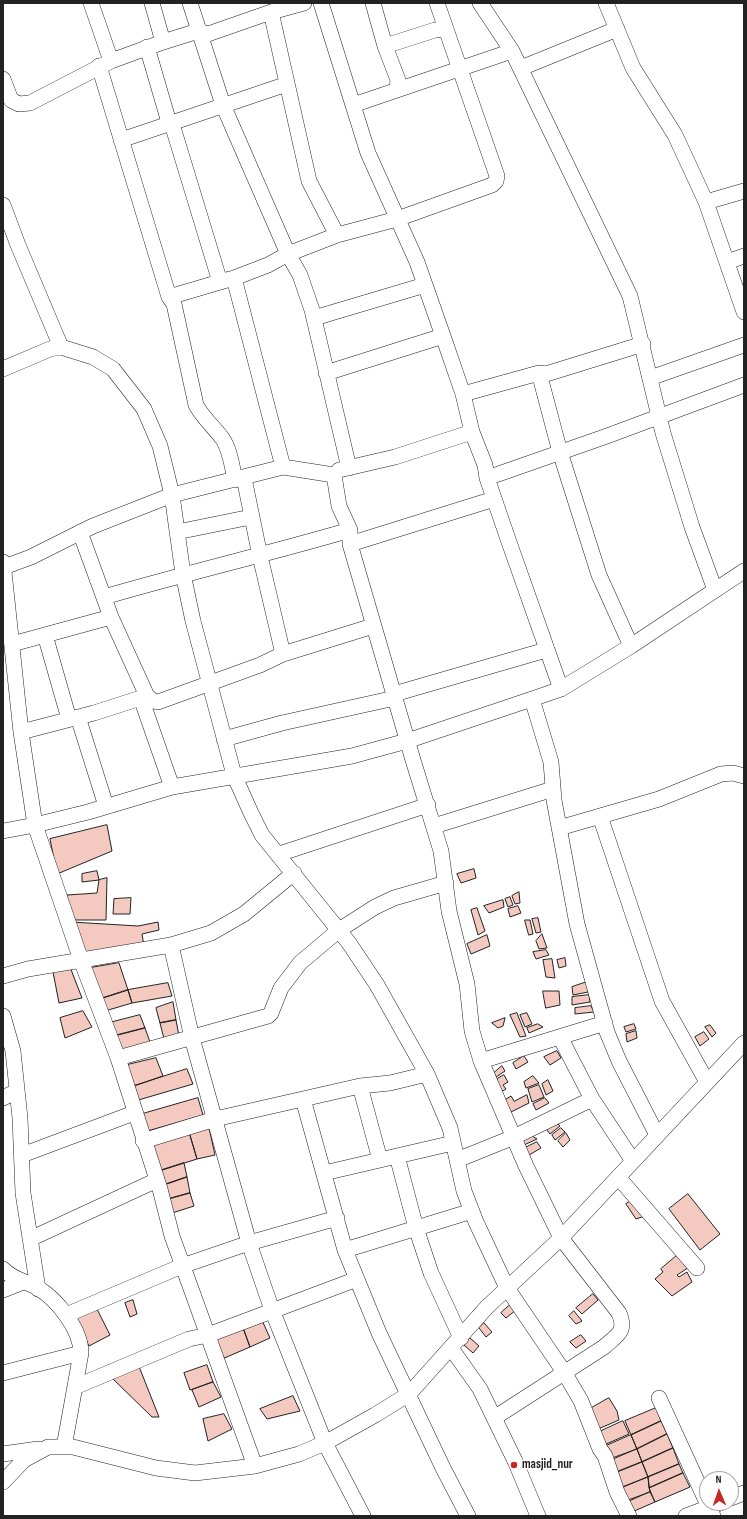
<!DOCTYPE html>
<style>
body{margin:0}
#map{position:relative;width:747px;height:1519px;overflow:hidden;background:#fff;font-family:"Sofia Sans Condensed",sans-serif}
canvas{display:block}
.frame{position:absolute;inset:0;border:4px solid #222;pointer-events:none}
.north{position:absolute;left:699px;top:1471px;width:40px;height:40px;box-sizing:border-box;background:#fff;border:1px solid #a7a7a7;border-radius:50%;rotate:358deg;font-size:11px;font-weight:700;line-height:16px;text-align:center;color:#222}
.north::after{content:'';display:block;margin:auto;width:14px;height:18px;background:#c62828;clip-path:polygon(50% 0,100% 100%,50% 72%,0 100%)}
</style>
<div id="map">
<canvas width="747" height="1519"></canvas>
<div class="frame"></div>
<div class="north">N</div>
</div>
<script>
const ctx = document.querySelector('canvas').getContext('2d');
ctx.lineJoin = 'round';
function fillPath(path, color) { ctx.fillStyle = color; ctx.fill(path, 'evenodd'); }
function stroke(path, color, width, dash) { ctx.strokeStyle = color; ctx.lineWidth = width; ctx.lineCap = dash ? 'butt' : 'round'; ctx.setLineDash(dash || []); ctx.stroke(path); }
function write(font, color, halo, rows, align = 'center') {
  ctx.font = font + ' "Sofia Sans Condensed",sans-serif'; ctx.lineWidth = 3; ctx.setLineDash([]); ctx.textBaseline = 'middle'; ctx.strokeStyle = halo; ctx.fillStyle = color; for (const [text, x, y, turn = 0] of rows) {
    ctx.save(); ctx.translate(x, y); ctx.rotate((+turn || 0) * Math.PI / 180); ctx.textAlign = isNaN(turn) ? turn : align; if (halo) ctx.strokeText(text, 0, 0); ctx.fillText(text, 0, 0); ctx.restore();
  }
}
const building = new Path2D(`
 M107,825L112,851L57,874L50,839Z
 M474,869L476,878L461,883L457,874Z
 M97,871L99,880L82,882V874Z
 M107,878L106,920H70L67,895L97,893L99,880Z
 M519,892L520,903L515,904L512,896Z
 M510,897L513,905L508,907L505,899Z
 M131,898L130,914H113L114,899Z
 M503,900L504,907L489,913L484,906Z
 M518,906L521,913L510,917L508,909Z
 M477,908L485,931L478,935L471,910Z
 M538,918L541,932L536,933L532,919Z
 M525,920H530L533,934L529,935Z
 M71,922L138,926L158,922L159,930L142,934L144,946L83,956Z
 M542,934L547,948L539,949L536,941Z
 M487,935L490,946L471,954L467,944Z
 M546,950L549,955L536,959L533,952Z
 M565,958L566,966L559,968L557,960Z
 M552,959L555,978L546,977L543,960Z
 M119,963L128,990L100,999L90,968Z
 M70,967L82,998L59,1003L53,972Z
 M587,982L588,992L573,995L572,987Z
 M168,983L172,996L132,1003L128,990Z
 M128,990L132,1003L105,1011L100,999Z
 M543,991H559L560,1005L546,1008Z
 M589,995L590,1002L572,1005V997Z
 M173,1002L176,1020L160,1023L156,1008Z
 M591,1006L594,1012L575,1014V1008Z
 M83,1011L92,1027L65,1038L60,1018Z
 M517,1013L526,1036L520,1037L510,1015Z
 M527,1013L532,1024L525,1027L520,1015Z
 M140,1015L145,1028L114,1036L109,1023Z
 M505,1018L503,1026L498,1028L492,1023Z
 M176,1020L179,1036L164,1039L160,1023Z
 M538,1024L543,1027L529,1033L527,1028Z
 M634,1024L636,1029L626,1032L624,1027Z
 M710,1025L716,1033L712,1037L705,1027Z
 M145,1028L150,1042L120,1051L114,1036Z
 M636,1031L637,1038L627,1042L626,1034Z
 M704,1032L709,1039L700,1046L695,1037Z
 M557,1051L561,1058L550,1065L544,1057Z
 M524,1056L528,1062L516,1069L513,1063Z
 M156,1058L163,1076L131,1087L123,1066Z
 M502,1066L505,1071L496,1077L494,1073Z
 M187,1069L193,1084L135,1101L131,1087Z
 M504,1075L508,1082L503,1085L506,1089L501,1092L494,1081Z
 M533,1076L539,1083L526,1088L524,1082Z
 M548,1080L553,1091L546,1095L542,1084Z
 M539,1085L544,1097L532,1102L528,1089Z
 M527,1095L529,1103L511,1112L503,1101L511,1096L514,1101Z
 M198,1098L203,1115L144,1132L139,1115Z
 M545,1098L549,1103L536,1110L533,1104Z
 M556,1122L560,1126L550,1134L547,1130Z
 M209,1128L215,1155L197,1159L189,1132Z
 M561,1128L565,1132L555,1140L552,1135Z
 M189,1132L197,1159L156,1172L147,1144Z
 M566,1133L570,1140L563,1147L558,1141Z
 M532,1136L537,1139L524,1145L522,1141Z
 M537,1142L541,1148L529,1155L525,1148Z
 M184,1163L187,1177L161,1186L156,1172Z
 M187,1177L190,1193L165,1200L161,1186Z
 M190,1193L194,1206L169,1214L165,1200Z
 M688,1194L720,1234L700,1250L669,1209Z
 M634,1199L645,1216L636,1219L626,1204Z
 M680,1253L691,1266L677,1275L679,1277L687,1272L692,1282L672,1296L655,1279L663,1272L661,1269Z
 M593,1294L598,1300L582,1314L576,1308Z
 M133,1300L137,1314L130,1317L125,1303Z
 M511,1304L516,1310L506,1318L501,1313Z
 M96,1307L110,1335L89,1346L75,1317Z
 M574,1311L582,1321L576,1324L569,1316Z
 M261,1318L270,1338L250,1347L242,1325Z
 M484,1323L492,1332L486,1337L479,1328Z
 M242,1325L250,1347L222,1359L213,1337Z
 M581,1335L586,1341L576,1348L570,1342Z
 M470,1338L479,1346L473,1353L464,1345Z
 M138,1364L159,1417H152L112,1378Z
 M207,1365L213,1382L190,1390L184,1373Z
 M213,1382L221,1397L199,1407L192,1390Z
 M293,1396L300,1411L267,1419L260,1409Z
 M609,1398L617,1411L619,1420L598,1429L588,1410Z
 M656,1408L661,1421L631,1435L625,1421Z
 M224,1414L232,1429L208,1441L203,1419Z
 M623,1421L629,1434L604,1445L599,1432Z
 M661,1421L667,1434L637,1449L631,1435Z
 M667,1434L673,1448L642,1462L637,1449Z
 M631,1435L637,1449L612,1458L606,1446Z
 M673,1448L679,1464L648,1477L642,1462Z
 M637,1449L642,1462L617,1472L612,1460Z
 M642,1462L648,1477L622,1487L617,1472Z
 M679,1464L683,1473L649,1488L648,1477Z
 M683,1473L690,1487L655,1502L649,1488Z
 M648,1477L650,1492L628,1500L622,1488Z
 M650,1492L655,1502L632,1512L628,1502Z`);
const minor = new Path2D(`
 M91,3L111,61
 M152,3L163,42
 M190,3L223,105L288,254L300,275L312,310L349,468
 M321,3L368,153L417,262L443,336L463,394L472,432L485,465L487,478L509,542L561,689
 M373,3L385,46L398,80L397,90
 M480,3L512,51L630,296L663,433L692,527L715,590
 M606,3L633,68L675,135L706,202L744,312
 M271,12L309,181L337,235
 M385,46L435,30L446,29
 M147,47L168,119L172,124L220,282
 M99,66L169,297L174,304L196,405C203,418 213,426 222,438C230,449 232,466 235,480
 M521,68L617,29
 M3,79L11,100L19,104L30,103L111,61L163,42L198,31L208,34L271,12L304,3
 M353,105L512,51
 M121,140L287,84
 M706,202L744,191
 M3,205L18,245L61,347
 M727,262L744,256
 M169,297L230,279
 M314,318L425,285
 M3,369L50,349L61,347L93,357L113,369L144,409L160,446L172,495L183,574L193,621L234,775L251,813L262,835L349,943L377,985L427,1074L450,1128L464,1191L476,1222L507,1288L564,1372L581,1401L600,1449L605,1456L617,1492L629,1516
 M326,373L443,336
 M539,373L560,452L599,575L631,646
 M650,378L744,345
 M463,394L539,373L546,374L643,344
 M283,467L234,278L268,265L288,254L337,235L397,219L492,185L496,181L497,176L437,3
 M339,470L395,457L472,432
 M334,475L339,506L350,530V544L413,760L441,851L449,911L467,984L472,1031L481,1061L526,1166L561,1238L619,1313C627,1332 617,1335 604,1347L494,1418
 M244,478L260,556L283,654
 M487,478L607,436L744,385
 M80,532L111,617L147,696L153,701L158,702L260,665L283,654L373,626
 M177,532L251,517
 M350,544L494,499
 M3,562L21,732L35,825L81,960L118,1058L160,1189L172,1236L255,1466
 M4,567L31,557L93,526L172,495L283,467L334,475
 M104,597C186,573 268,554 350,530
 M45,635L69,719
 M12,644L111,617
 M394,694L546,650
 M141,698L172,787
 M532,699L551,762L554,800L577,924L607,1032L619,1061L657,1135
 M78,717L106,806
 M21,732L94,713L147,696
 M224,739L282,723L395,698
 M600,816L662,1001L707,1082
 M434,826L553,789
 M559,828L659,799L721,774L733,773L744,776
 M3,831L35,825L88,812L172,787L352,756L407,741L532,699L561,689L631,646L744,571
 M279,854L428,805
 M171,945L192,1038L249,1243L272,1310L325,1443L363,1516
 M3,976L28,969L171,945L211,933L244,914L294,873
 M3,1016L13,1051L20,1118L23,1193L38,1289
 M560,1037L592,1099L633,1161
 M118,1058L268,1016L271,1013L281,988L300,963L339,930L375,907L394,898L446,883
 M481,1061L605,1023
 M360,1086L380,1160
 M3,1098L17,1091
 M303,1099L345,1250L379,1333L443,1468L468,1516
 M143,1141L215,1119L360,1086L390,1083L427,1074
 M22,1155L134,1113
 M397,1156L416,1228L431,1273L461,1338
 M457,1160L514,1137L592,1099
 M324,1173L453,1143
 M618,1177L697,1268
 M30,1239L157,1180
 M345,1250L472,1211
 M3,1269C13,1280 26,1281 38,1288C58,1300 81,1330 81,1353L64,1447
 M3,1290L23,1282
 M66,1315L182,1266L249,1243L337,1218
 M451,1348L480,1389L516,1463L538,1516
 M3,1373L81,1353
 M75,1387L189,1339L208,1335L357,1279
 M659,1398L713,1516
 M3,1454L38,1449
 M3,1482L24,1460L48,1447H73L156,1468L195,1473L255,1466L299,1454L325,1443L375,1415L409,1394L487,1307L561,1238L744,1043
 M731,1498L744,1493
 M686,1516L720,1503`);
const markers = [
 [514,1465,4,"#c62828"]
];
const poiNames = [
 ["masjid_nur",522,1465]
];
fillPath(building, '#f3c9c0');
stroke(building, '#222', 1);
stroke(minor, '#222', 16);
stroke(minor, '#fff', 15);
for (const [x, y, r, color] of markers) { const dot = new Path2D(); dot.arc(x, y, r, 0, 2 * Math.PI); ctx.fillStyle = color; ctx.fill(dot); stroke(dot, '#fff', 1.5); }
write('bold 13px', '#222', '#fff', poiNames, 'left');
</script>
